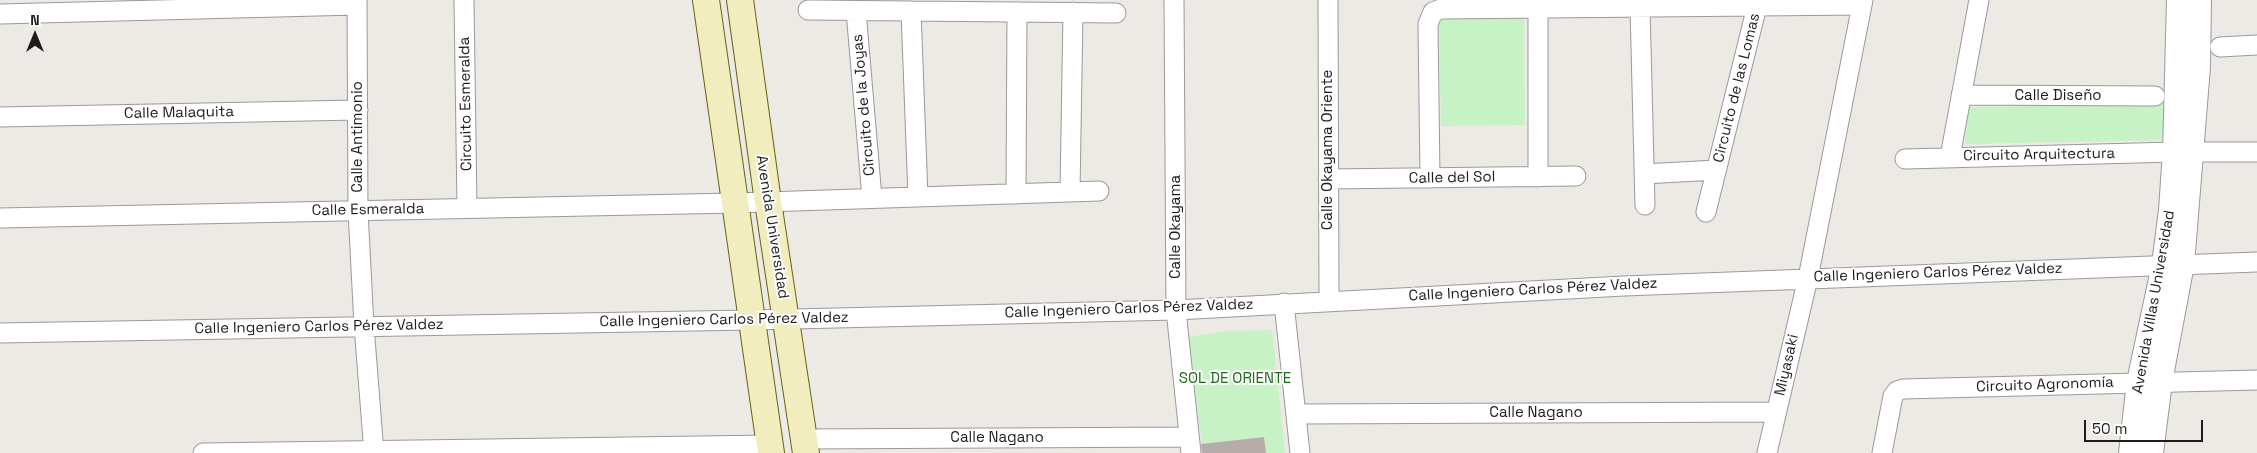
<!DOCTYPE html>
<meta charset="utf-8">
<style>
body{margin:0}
#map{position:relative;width:2257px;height:453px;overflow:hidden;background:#ede9e4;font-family:"Space Grotesk",sans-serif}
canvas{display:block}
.north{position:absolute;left:10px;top:10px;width:50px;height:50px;-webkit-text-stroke:4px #fff;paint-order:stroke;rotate:0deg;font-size:14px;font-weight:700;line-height:20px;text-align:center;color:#1d1d1d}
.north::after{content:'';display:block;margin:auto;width:18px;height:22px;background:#1d1d1d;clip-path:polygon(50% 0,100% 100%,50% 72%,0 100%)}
.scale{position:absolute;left:2084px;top:420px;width:119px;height:22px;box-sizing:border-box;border:2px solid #1d1d1d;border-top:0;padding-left:6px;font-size:15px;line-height:18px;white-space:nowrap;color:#1d1d1d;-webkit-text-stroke:4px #fff;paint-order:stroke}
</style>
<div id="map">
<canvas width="2257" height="453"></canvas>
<div class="north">N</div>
<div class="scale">50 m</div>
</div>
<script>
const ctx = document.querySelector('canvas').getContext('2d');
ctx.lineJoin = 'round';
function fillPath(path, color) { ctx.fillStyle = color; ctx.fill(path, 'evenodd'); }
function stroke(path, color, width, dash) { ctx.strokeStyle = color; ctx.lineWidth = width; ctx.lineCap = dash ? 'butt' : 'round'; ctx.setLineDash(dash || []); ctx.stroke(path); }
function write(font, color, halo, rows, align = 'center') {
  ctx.font = font + ' "Space Grotesk",sans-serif'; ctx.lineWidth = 4; ctx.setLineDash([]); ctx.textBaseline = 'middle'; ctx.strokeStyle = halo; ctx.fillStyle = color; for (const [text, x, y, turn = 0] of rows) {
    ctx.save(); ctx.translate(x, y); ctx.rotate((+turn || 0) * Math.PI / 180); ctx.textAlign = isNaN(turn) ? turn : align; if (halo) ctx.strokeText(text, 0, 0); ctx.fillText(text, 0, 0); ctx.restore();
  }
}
const park = new Path2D(`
 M1524,17L1525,125L1441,126L1439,19Z
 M2169,104L2170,140L1965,144L1969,107Z
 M1272,330L1285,453H1203L1188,337L1228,331Z`);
const building = new Path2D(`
 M1264,437L1266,453H1202L1201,444Z`);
const minor = new Path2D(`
 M357,0L358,211L364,326L374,453
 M464,0L467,208
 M1174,0L1176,310L1191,453
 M1328,0L1329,300
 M1538,7V177
 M1640,7L1645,205
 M808,10L1116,13
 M856,11L872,198
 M911,11L918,197
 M0,14L357,5
 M2220,47L2257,45
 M1961,95L2155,96
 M0,117L358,110
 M1950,157L1979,0
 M1905,159L2175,152H2257
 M1644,174L1716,170
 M1430,178L1428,24L1433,12L1441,9L1862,5
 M1328,179L1576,176
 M1070,192L1073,12
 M1016,194L1017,12
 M1706,212L1757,6
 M0,218L735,203L1099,191
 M1284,303L1300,453
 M0,333L752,320L1176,310L1624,286L2257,262
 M1296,414L1776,412
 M804,439L1189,437
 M203,453L770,445
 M1767,453L1808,278L1863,0
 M1882,453L1893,396L1897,391L1903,389L2257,380`);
const tertiary = new Path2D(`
 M2131,453L2139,382L2164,265L2171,210L2175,152L2179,0
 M2151,453L2160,381L2182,264L2198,67L2199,0`);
const secondary = new Path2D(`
 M706,0L771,453
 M740,0L768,202L806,453`);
const streetNames = [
 ["Circuito de las Lomas",1737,88,-76],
 ["Calle Diseño",2058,96],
 ["Circuito Esmeralda",466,104,-91],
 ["Circuito de la Joyas",864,105,-95],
 ["Calle Malaquita",179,113,-1],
 ["Calle Antimonio",358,137,-90],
 ["Calle Okayama Oriente",1328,150,-90],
 ["Circuito Arquitectura",2039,155,-1],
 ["Calle del Sol",1452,178,-1],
 ["Calle Esmeralda",368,210,-1],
 ["Avenida Universidad",772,227,81],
 ["Calle Okayama",1176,227,-90],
 ["Calle Ingeniero Carlos Pérez Valdez",1938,273,-2],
 ["Calle Ingeniero Carlos Pérez Valdez",1533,290,-3],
 ["Avenida Villas Universidad",2154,302,-80],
 ["Calle Ingeniero Carlos Pérez Valdez",1129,309,-2],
 ["Calle Ingeniero Carlos Pérez Valdez",724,320,-1],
 ["Calle Ingeniero Carlos Pérez Valdez",319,327,-1],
 ["Miyasaki",1787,365,-77],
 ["Circuito Agronomía",2045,385,-2],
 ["Calle Nagano",1536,413],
 ["Calle Nagano",997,438]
];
const parkNames = [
 ["SOL DE ORIENTE",1235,379]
];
fillPath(park, '#c7f2c6');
fillPath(building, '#b6adaa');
stroke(minor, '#9a9a9a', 21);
stroke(tertiary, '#9a9a9a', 26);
stroke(secondary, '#656412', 28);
stroke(minor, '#fff', 19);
stroke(tertiary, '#fff', 24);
stroke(secondary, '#f1edbe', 26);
write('15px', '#1d1d1d', '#fff', streetNames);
write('15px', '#1c6d19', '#fff', parkNames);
</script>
